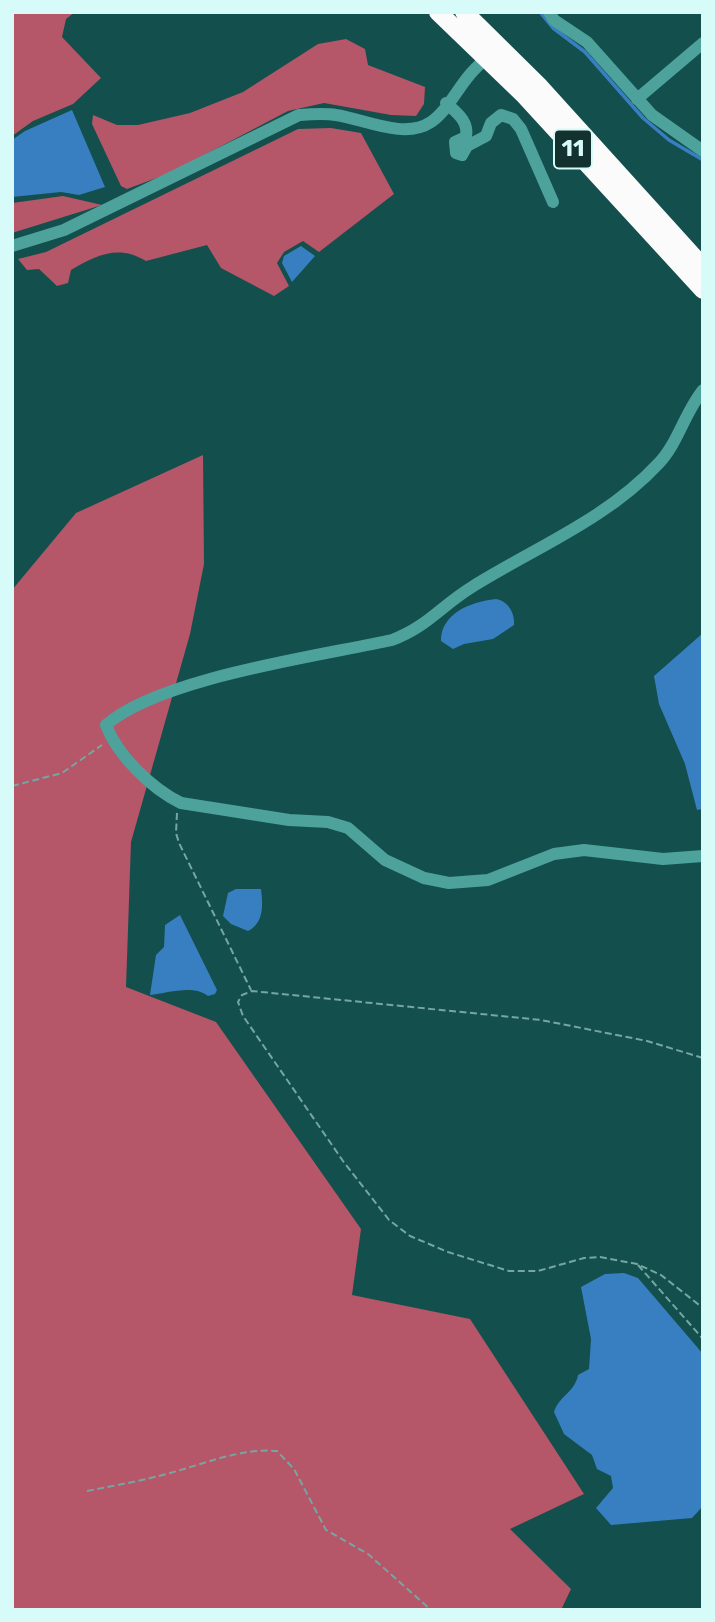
<!DOCTYPE html>
<style>
body{margin:0}
#map{position:relative;width:715px;height:1622px;overflow:hidden;background:#134f4c;font-family:Rubik,sans-serif}
canvas{display:block}
.frame{position:absolute;inset:0;border:14px solid #d7fbf8;pointer-events:none}
</style>
<div id="map">
<canvas width="715" height="1622"></canvas>
<div class="frame"></div>
</div>
<script>
const ctx = document.querySelector('canvas').getContext('2d');
ctx.lineJoin = 'round';
function fillPath(path, color) { ctx.fillStyle = color; ctx.fill(path, 'evenodd'); }
function stroke(path, color, width, dash) { ctx.strokeStyle = color; ctx.lineWidth = width; ctx.lineCap = dash ? 'butt' : 'round'; ctx.setLineDash(dash || []); ctx.stroke(path); }
function write(font, color, halo, rows, align = 'center') {
  ctx.font = font + ' Rubik,sans-serif'; ctx.lineWidth = 7; ctx.setLineDash([]); ctx.textBaseline = 'middle'; ctx.strokeStyle = halo; ctx.fillStyle = color; for (const [text, x, y, turn = 0] of rows) {
    ctx.save(); ctx.translate(x, y); ctx.rotate((+turn || 0) * Math.PI / 180); ctx.textAlign = isNaN(turn) ? turn : align; if (halo) ctx.strokeText(text, 0, 0); ctx.fillText(text, 0, 0); ctx.restore();
  }
}
const forest = new Path2D(`
 M12,12H75L66,19L62,37L101,78L73,104L33,121L12,136Z
 M346,39L365,49L368,65L425,87L424,104L416,116L391,115L324,103L288,111L170,173L127,189L121,186L92,124L93,115L117,125H138L190,113L243,92L318,44Z
 M331,128L361,133L394,194L319,252L303,241L284,252L277,263L289,286L274,296L221,268L207,245L146,261C119,244 96,255 71,270L68,283L57,286L39,269L27,270L18,259L46,252L298,129Z
 M63,196L102,205L12,233V203Z
 M203,455L204,564L190,634L131,842L126,987L216,1022L361,1229L352,1295L470,1319L584,1494L510,1529L571,1589L561,1610H12V590L76,513Z`);
const water = new Path2D(`
 M72,110L105,187L79,195L61,192L12,197V140L25,131Z
 M301,246L315,256L292,282L282,263L284,256Z
 M496,599C508,601 515,613 514,625L493,639L464,644L453,649L441,641C441,614 469,602 496,599Z
 M703,633V809L697,810L685,764L659,704L654,676Z
 M236,889H261C263,905 264,923 248,931L231,924L223,916L228,893Z
 M180,915L217,990L215,994L208,996C194,984 167,993 150,995L156,955L164,947L165,925Z
 M624,1273L638,1278L703,1354V1506L692,1518L611,1525L596,1508L613,1488L611,1476L597,1469L592,1455L564,1434L554,1412C559,1396 575,1392 578,1375L589,1369L591,1339L581,1287L605,1274Z`);
const stream = new Path2D(`
 M540,12L553,28L585,52L643,118L669,140L703,160`);
const path = new Path2D(`
 M12,786L62,773L102,745
 M177,813L176,833L179,843L251,990
 M703,1058L647,1041L541,1020L252,991L242,995L238,1002L243,1016L343,1161L389,1220L410,1236L448,1252L509,1271H538L584,1258L600,1257L637,1264L661,1275L703,1308
 M638,1265L703,1339
 M87,1491C117,1485 147,1480 177,1471C209,1462 243,1448 277,1451L294,1469L326,1530L368,1554L431,1610`);
const minor = new Path2D(`
 M549,12L554,20L587,42L652,115L703,151
 M637,99L703,43
 M446,103C457,113 469,121 466,137L455,142L456,153L462,155L467,146L486,136L491,123L501,115L513,119L521,129L553,202
 M12,246L64,230L299,115C312,114 324,113 336,115C364,119 404,140 431,122C452,108 462,75 488,58
 M703,390C685,412 678,443 659,463C606,520 536,547 472,587C441,606 427,627 392,640C319,656 159,678 106,725C117,755 152,789 181,803L289,820L328,822L348,828L385,860L424,878L449,883L488,880L554,854L584,850L663,859L703,856`);
const highway = new Path2D(`
 M438,12L523,94L703,290
 M464,12L540,87L703,267`);
const shields = [
 [573,149,38]
];
const shieldNames = [
 ["11",573,149]
];
fillPath(forest, '#b55669');
fillPath(water, '#387fc1');
stroke(stream, '#387fc1', 3.5);
stroke(path, '#76a6a3', 2, [7, 3.5]);
stroke(minor, '#4da29c', 12);
stroke(highway, '#fbfbfb', 18);
for (const [x, y, w] of shields) { const box = new Path2D(); box.roundRect(x - w / 2, y - 19.5, w, 39, 5); ctx.fillStyle = '#12312f'; ctx.fill(box); stroke(box, '#d7fbf8', 2); }
write('bold 23px', '#d7fbf8', null, shieldNames);
</script>
